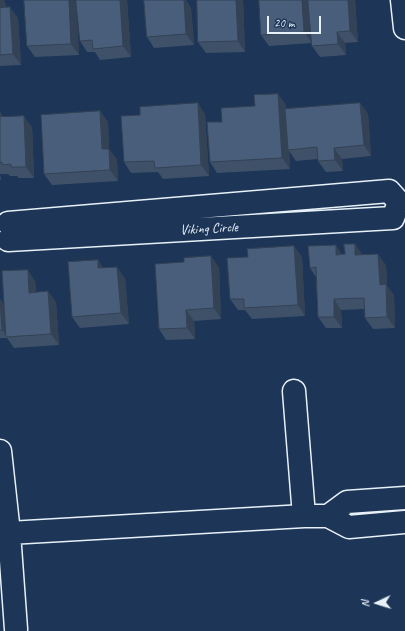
<!DOCTYPE html>
<style>
body{margin:0}
#map{position:relative;width:405px;height:631px;overflow:hidden;background:#1d3557;font-family:Caveat,sans-serif}
canvas{display:block}
.north{position:absolute;left:357px;top:583px;width:40px;height:40px;-webkit-text-stroke:3px #1d3557;paint-order:stroke;rotate:266deg;font-size:11px;font-weight:700;line-height:16px;text-align:center;color:#e8f1f8}
.north::after{content:'';display:block;margin:auto;width:14px;height:18px;background:#e8f1f8;clip-path:polygon(50% 0,100% 100%,50% 72%,0 100%)}
.scale{position:absolute;left:267px;top:16px;width:54px;height:18px;box-sizing:border-box;border:2px solid #e8f1f8;border-top:0;padding-left:5px;font-size:12px;line-height:14px;white-space:nowrap;color:#e8f1f8;-webkit-text-stroke:3px #1d3557;paint-order:stroke}
</style>
<div id="map">
<canvas width="405" height="631"></canvas>
<div class="north">N</div>
<div class="scale">20 m</div>
</div>
<script>
const ctx = document.querySelector('canvas').getContext('2d');
ctx.lineJoin = 'round';
function stroke(path, color, width, dash) { ctx.strokeStyle = color; ctx.lineWidth = width; ctx.lineCap = dash ? 'butt' : 'round'; ctx.setLineDash(dash || []); ctx.stroke(path); }
function fillPath(path, color) { ctx.fillStyle = color; ctx.fill(path, 'evenodd'); }
function write(font, color, halo, rows, align = 'center') {
  ctx.font = font + ' Caveat,sans-serif'; ctx.lineWidth = 3; ctx.setLineDash([]); ctx.textBaseline = 'middle'; ctx.strokeStyle = halo; ctx.fillStyle = color; for (const [text, x, y, turn = 0] of rows) {
    ctx.save(); ctx.translate(x, y); ctx.rotate((+turn || 0) * Math.PI / 180); ctx.textAlign = isNaN(turn) ? turn : align; if (halo) ctx.strokeText(text, 0, 0); ctx.fillText(text, 0, 0); ctx.restore();
  }
}
const minor = new Path2D(`
 M402,0L405,28
 M8,223L389,191L399,202
 M8,240L375,219L393,218L399,202
 M294,391L304,516
 M0,451L9,533
 M328,516L347,502L405,498
 M16,629L9,533L304,516H328L349,527L405,522`);
const wall = new Path2D(`
 M0,0H4L5,2L6,8L18,18L21,65L0,66Z
 M76,0H127L131,57L100,60L95,52H87L80,41Z
 M144,0H186L191,8L194,45L154,48L147,37Z
 M243,0L245,52L206,53L198,42Z
 M355,0L358,42L345,43L346,55L320,57L312,46V43L269,46L261,35Z
 M76,2L79,55L35,57L27,46Z
 M278,94L286,105V109L360,103L368,114L371,156L342,159L343,171L326,172L318,161V159L296,161L289,151L290,169L217,173L210,162L222,122L255,106Z
 M100,111L108,122L109,149L117,160L118,181L52,185L44,174Z
 M0,112L3,117L32,127L34,178H19L17,176H10L8,174H0L1,180H0Z
 M205,114L209,176L163,179L158,172L131,173L124,162Z
 M355,244L362,255L386,265L387,286L394,295L395,328L373,329L365,318V309L341,310L342,328H326L318,317L316,277L310,268L342,254H345Z
 M294,246L302,257L305,316L252,319L245,310H238L230,299L248,257Z
 M98,260L103,268L125,278L129,324L80,328L72,317Z
 M219,267L221,319L194,321L195,339L166,340L159,329Z
 M35,281L36,292L56,302L59,345L14,348L7,338H0V299L4,305Z`);
const shadedWall = new Path2D(`
 M0,0H4L5,2L7,19L0,10Z
 M69,0H74L76,2L79,55L71,44Z
 M120,0H127L131,57L123,46Z
 M184,0H186L191,8L194,45L186,34Z
 M236,0H243L245,52L238,41Z
 M302,0H309L312,43L304,32Z
 M348,0H355L358,42L350,31Z
 M10,7L18,18L21,65L13,54Z
 M337,32L345,43L346,55L338,44Z
 M278,94L286,105L289,149L288,150L289,151L290,169L282,158Z
 M198,103L205,114L209,176L201,165Z
 M360,103L368,114L371,156L364,145Z
 M100,111L108,122L109,149L117,160L118,181L110,170L102,149Z
 M0,112L4,119L0,121Z
 M24,116L32,127L34,178L26,167Z
 M334,148L342,159L343,171L335,160Z
 M355,244L362,255H355Z
 M336,245L343,256L336,255Z
 M294,246L302,257L305,316L298,305Z
 M378,254L386,265L387,286L394,295L395,328L387,317L380,285Z
 M211,256L219,267L221,319L214,308Z
 M98,260L105,271L98,268Z
 M117,267L125,278L129,324L121,313Z
 M28,270L35,281L37,304L29,293Z
 M48,291L56,302L59,345L51,334Z
 M0,299L6,307L7,337L2,330Z
 M334,299L341,310L342,328L334,317Z
 M186,310L194,321L195,339L187,328Z`);
const building = new Path2D(`
 M24,0H69L71,44L27,46Z
 M76,0H120L123,46L93,49L92,40L80,41Z
 M144,0H184L186,34L147,37Z
 M197,0H236L238,41L198,42Z
 M259,0H302L304,32L261,35Z
 M308,0H348L350,31L337,32L338,44L312,46Z
 M10,7L13,54L0,55V8Z
 M278,94L282,158L210,162L207,122H222L221,108L255,106L254,95Z
 M198,103L201,165L155,168L154,161L124,162L121,116L140,115V107Z
 M360,103L364,145L334,148L335,160L318,161L317,147L288,150L285,109Z
 M100,111L102,149H109L110,170L44,174L41,115Z
 M24,116L26,167H11V164L2,165V162L0,163V117Z
 M344,244H355V255L378,254L380,285L386,284L387,317L365,318L364,298L334,299V317H318L316,267L310,268L308,246L336,245V255L345,254Z
 M294,246L298,305L244,308V299H230L227,258L248,257L247,249Z
 M211,256L214,308L186,310L187,328L159,329L155,264L184,262V258Z
 M98,260V268L117,267L121,313L72,317L68,262Z
 M28,270L29,293L48,291L51,334L6,337L2,271Z
 M0,299L2,330H0Z`);
const streetNames = [
 ["Viking Circle",209,229,-3]
];
stroke(minor, '#e8f1f8', 25);
stroke(minor, '#1d3557', 22);
fillPath(wall, '#3f5169');
fillPath(shadedWall, '#334255');
fillPath(building, '#495e7a');
stroke(building, '#334255', 1);
write('14px', '#e8f1f8', '#1d3557', streetNames);
</script>
